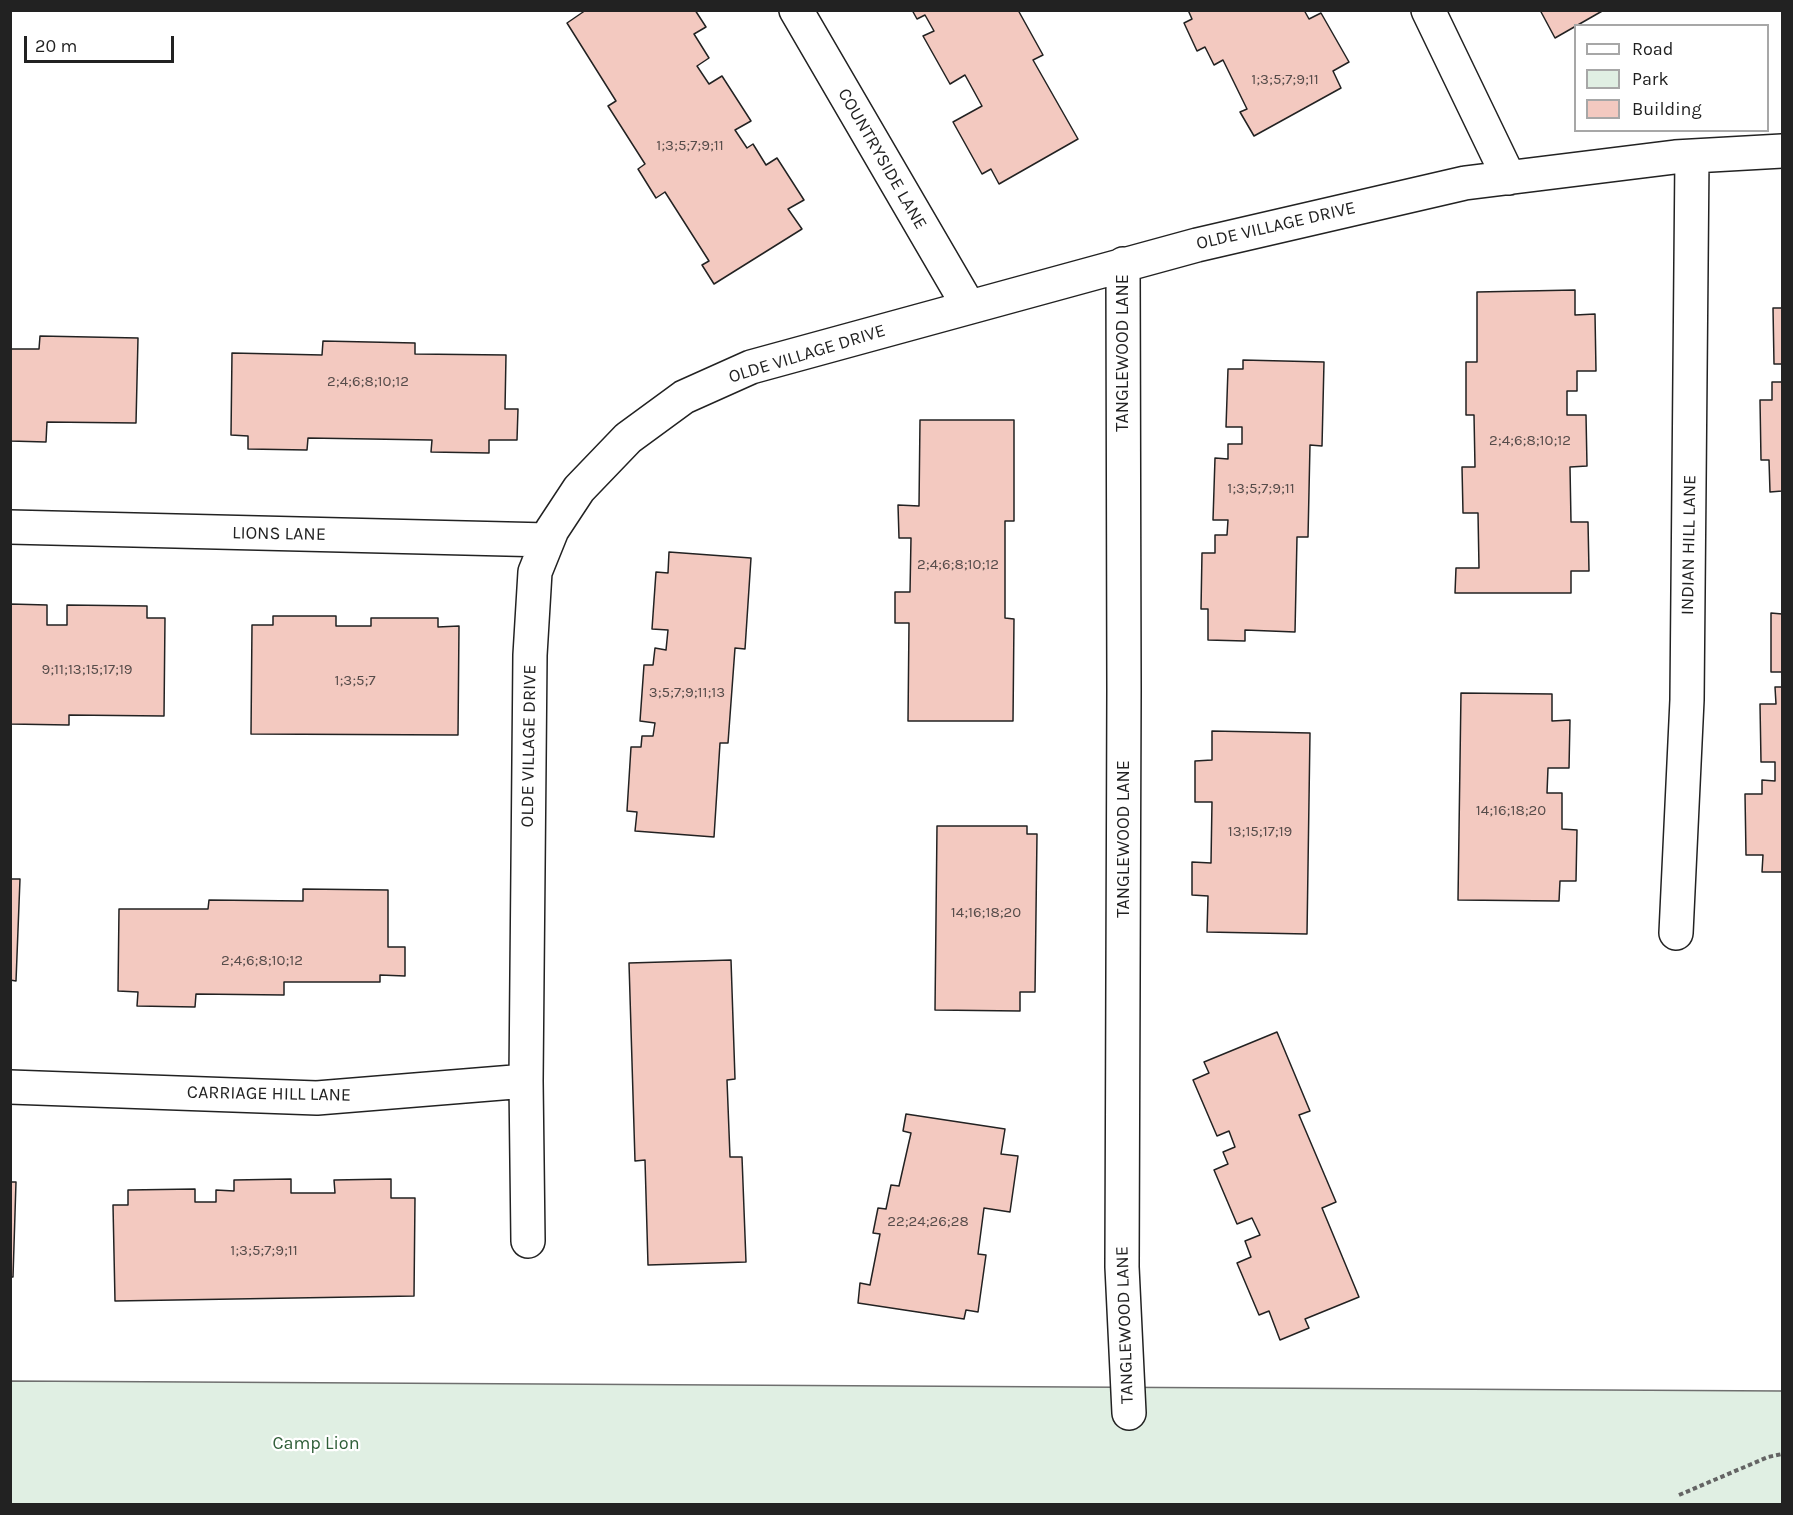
<!DOCTYPE html>
<style>
body{margin:0}
#map{position:relative;width:1793px;height:1515px;overflow:hidden;background:#fff;font-family:Karla,sans-serif}
canvas{display:block}
.frame{position:absolute;inset:0;border:12px solid #222;pointer-events:none}
.legend{position:absolute;left:1574px;top:24px;width:195px;height:108px;box-sizing:border-box;background:#fff;border:2px solid #a7a7a7;margin:0;padding:8px 10px;list-style:none;font-size:18px;color:#222}
.legend li{display:flex;align-items:center;gap:12px;height:30px}
.legend b{width:30px;border:2px solid #a7a7a7}
.scale{position:absolute;left:24px;top:36px;width:150px;height:27px;box-sizing:border-box;border:3px solid #222;border-top:0;padding-left:8px;font-size:18px;line-height:21px;white-space:nowrap;color:#222;-webkit-text-stroke:4px #fff;paint-order:stroke}
</style>
<div id="map">
<canvas width="1793" height="1515"></canvas>
<div class="frame"></div>
<ul class="legend">
<li><b style="height:8px;background:#fff"></b>Road</li>
<li><b style="height:16px;background:#e0efe3"></b>Park</li>
<li><b style="height:16px;background:#f3c9c0"></b>Building</li>
</ul>
<div class="scale">20 m</div>
</div>
<script>
const ctx = document.querySelector('canvas').getContext('2d');
ctx.lineJoin = 'round';
function fillPath(path, color) { ctx.fillStyle = color; ctx.fill(path, 'evenodd'); }
function stroke(path, color, width, dash) { ctx.strokeStyle = color; ctx.lineWidth = width; ctx.lineCap = dash ? 'butt' : 'round'; ctx.setLineDash(dash || []); ctx.stroke(path); }
function write(font, color, halo, rows, align = 'center') {
  ctx.font = font + ' Karla,sans-serif'; ctx.lineWidth = 4.5; ctx.setLineDash([]); ctx.textBaseline = 'middle'; ctx.strokeStyle = halo; ctx.fillStyle = color; for (const [text, x, y, turn = 0] of rows) {
    ctx.save(); ctx.translate(x, y); ctx.rotate((+turn || 0) * Math.PI / 180); ctx.textAlign = isNaN(turn) ? turn : align; if (halo) ctx.strokeText(text, 0, 0); ctx.fillText(text, 0, 0); ctx.restore();
  }
}
const green = new Path2D(`
 M11,1381L1782,1391V1504H11Z`);
const building = new Path2D(`
 M586,10H695L706,27L694,34L709,58L697,66L709,84L722,76L751,121L735,130L747,148L753,144L766,165L777,158L804,200L788,209L802,229L714,284L702,265L709,261L665,192L656,198L638,169L645,164L608,106L616,101L567,23Z
 M912,10H1018L1043,55L1033,60L1078,139L999,184L991,169L982,174L953,122L982,106L965,75L950,84L923,36L934,31L925,15L917,19Z
 M1188,10H1304L1309,19L1321,13L1349,62L1333,71L1341,88L1254,136L1240,112L1247,109L1223,60L1214,65L1205,47L1197,51L1184,23L1192,19Z
 M1540,10H1604L1555,38Z
 M1575,290V315L1595,314L1596,371H1577V391H1567V415H1586L1587,466L1570,467L1571,522H1588L1589,571H1571V593H1455L1456,568H1479L1478,513H1463L1462,467H1475L1474,415H1466V362H1477V292Z
 M1773,308H1782V364H1774Z
 M40,336L138,338L136,423L47,422L46,442L10,441V349H39Z
 M323,341L415,343V354L506,355L505,409H518L517,440H489V453L431,452L432,440L308,438L307,450L248,449V436L231,435L232,353L322,355Z
 M1243,360L1324,362L1322,446L1310,445L1308,537H1297L1295,632L1245,630V641L1208,640V609H1201L1202,553H1215V535H1227L1228,520H1213L1215,458L1228,459V444H1242V427H1226L1228,369H1243Z
 M1772,382H1782V491L1770,492L1769,460H1761L1760,400H1772Z
 M920,420H1014V521H1005V618L1014,619L1013,721H908L909,623H895V592H910L911,538H899L898,505L919,506Z
 M669,552L751,558L745,649L735,648L728,743H720L714,837L635,831L637,812L627,811L631,747H641L642,736H653L655,723L640,721L644,665H653L655,648L666,650L668,630L652,629L656,572L668,573Z
 M10,604L47,605V625H67V605L147,606V618H165L164,716L69,715V725L10,724Z
 M1771,613L1782,614V672H1771Z
 M273,616H336V626H371V618H438V627L459,626L458,735L251,734L252,625H273Z
 M1775,687H1782V872H1762L1763,855H1746L1745,794H1762V780L1775,781V762H1761L1760,704H1776Z
 M1461,693L1552,694V721L1570,720L1569,768H1548L1547,793H1562V829L1577,830L1576,881H1560L1559,901L1458,900Z
 M1212,731L1310,733L1307,934L1207,932L1208,896L1192,895V862L1211,863L1212,802H1195V761L1212,760Z
 M937,826H1027V834H1037L1035,992H1020V1011L935,1010Z
 M10,879H20L16,981L10,980Z
 M303,889L388,890V947H405V976L380,975V982H284V995L196,994L195,1007L137,1006L138,992L118,991L119,909H208L209,900L303,901Z
 M731,960L735,1079L727,1080L730,1157H742L746,1262L648,1265L645,1160L635,1161L629,963Z
 M1277,1032L1310,1111L1299,1115L1336,1202L1322,1208L1359,1297L1305,1319L1309,1328L1280,1340L1269,1311L1259,1315L1237,1263L1251,1257L1245,1241L1260,1235L1252,1218L1237,1224L1214,1170L1228,1164L1223,1152L1235,1147L1229,1131L1217,1136L1193,1080L1209,1073L1204,1062Z
 M906,1114L1005,1129L1001,1154L1018,1156L1010,1212L984,1208L978,1254L986,1255L978,1312L966,1310L964,1319L858,1303L860,1283L870,1285L880,1234L873,1233L878,1208L886,1209L891,1185L899,1186L911,1133L903,1131Z
 M291,1179V1193H335L334,1180L391,1179V1198H415L414,1296L115,1301L113,1205H128V1190L195,1189V1202H216V1190L234,1191V1180Z
 M10,1182H16L13,1277H10Z`);
const path = new Path2D(`
 M1679,1495L1768,1457L1782,1454`);
const street = new Path2D(`
 M796,10L969,307
 M1428,10L1509,178
 M1123,264L1124,690L1122,1267L1129,1413
 M10,527L548,540
 M1676,933L1687,700L1692,156
 M10,1087L317,1098L526,1081
 M528,1241L526,1081L530,655L535,572L552,530L579,489L628,438L684,397L751,367L1197,245L1465,183L1675,157L1782,151`);
const numberNames = [
 ["1;3;5;7;9;11",1285,80],
 ["1;3;5;7;9;11",690,146],
 ["2;4;6;8;10;12",368,382],
 ["2;4;6;8;10;12",1530,441],
 ["1;3;5;7;9;11",1261,489],
 ["2;4;6;8;10;12",958,565],
 ["9;11;13;15;17;19",87,670],
 ["1;3;5;7",355,681],
 ["3;5;7;9;11;13",687,693],
 ["14;16;18;20",1511,811],
 ["13;15;17;19",1260,832],
 ["14;16;18;20",986,913],
 ["2;4;6;8;10;12",262,961],
 ["22;24;26;28",928,1222],
 ["1;3;5;7;9;11",264,1251]
];
const streetNames = [
 ["COUNTRYSIDE LANE",882,159,60],
 ["OLDE VILLAGE DRIVE",1276,226,-13],
 ["TANGLEWOOD LANE",1123,353,-90],
 ["OLDE VILLAGE DRIVE",807,354,-17],
 ["LIONS LANE",279,534,1],
 ["INDIAN HILL LANE",1689,545,-89],
 ["OLDE VILLAGE DRIVE",529,746,-89],
 ["TANGLEWOOD LANE",1124,839,-90],
 ["CARRIAGE HILL LANE",269,1094,1],
 ["TANGLEWOOD LANE",1125,1325,-92]
];
const parkNames = [
 ["Camp Lion",316,1444]
];
fillPath(green, '#e0efe3');
stroke(green, '#6f6f6f', 1.5);
fillPath(building, '#f3c9c0');
stroke(building, '#222', 1.5);
stroke(street, '#222', 36);
stroke(path, '#646464', 4, [4.5, 3]);
stroke(street, '#fff', 33);
write('15px', '#564c4a', null, numberNames);
write('18px', '#222', '#fff', streetNames);
write('18px', '#2f5e38', '#fff', parkNames);
</script>
